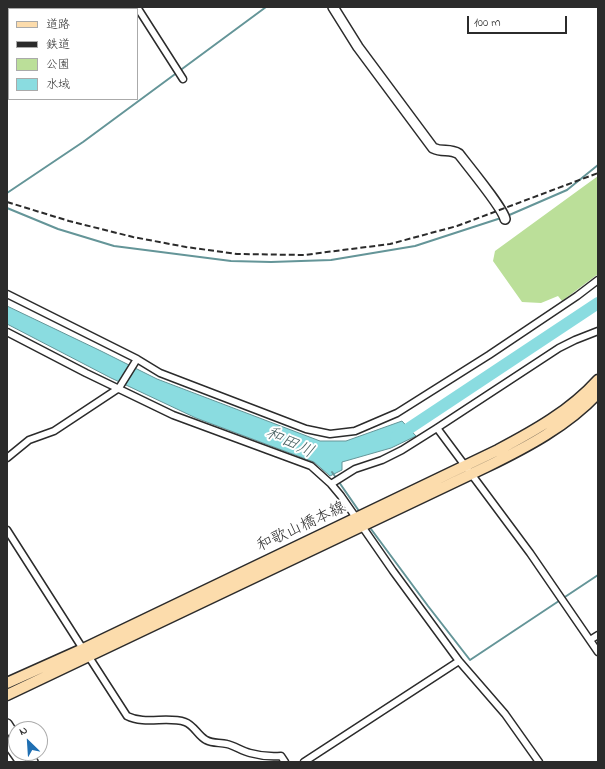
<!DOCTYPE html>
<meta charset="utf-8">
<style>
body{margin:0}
#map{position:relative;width:605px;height:769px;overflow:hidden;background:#fff;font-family:"Indie Flower","Klee One",sans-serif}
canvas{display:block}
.frame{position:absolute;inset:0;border:8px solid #2b2b2b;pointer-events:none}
.legend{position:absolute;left:8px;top:8px;width:130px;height:92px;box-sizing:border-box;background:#fff;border:1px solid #aaa;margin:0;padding:5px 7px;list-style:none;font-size:12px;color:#2b2b2b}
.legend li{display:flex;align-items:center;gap:8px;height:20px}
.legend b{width:20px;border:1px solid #aaa}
.north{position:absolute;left:8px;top:721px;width:40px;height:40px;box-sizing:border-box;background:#fff;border:1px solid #aaa;border-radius:50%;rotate:335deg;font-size:11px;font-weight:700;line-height:16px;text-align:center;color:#2b2b2b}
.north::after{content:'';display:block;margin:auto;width:14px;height:18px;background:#1f6fb2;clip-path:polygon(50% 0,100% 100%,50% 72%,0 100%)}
.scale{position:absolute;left:467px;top:16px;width:100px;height:18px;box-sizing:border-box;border:2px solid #2b2b2b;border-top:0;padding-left:5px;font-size:12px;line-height:14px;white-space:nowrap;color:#2b2b2b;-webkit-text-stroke:3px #fff;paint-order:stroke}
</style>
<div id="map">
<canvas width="605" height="769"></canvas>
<div class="frame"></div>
<ul class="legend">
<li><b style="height:5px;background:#fcdcac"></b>道路</li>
<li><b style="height:5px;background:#2b2b2b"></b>鉄道</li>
<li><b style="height:11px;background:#bbdf99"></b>公園</li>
<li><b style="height:11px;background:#8adce0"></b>水域</li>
</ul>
<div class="north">N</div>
<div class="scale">100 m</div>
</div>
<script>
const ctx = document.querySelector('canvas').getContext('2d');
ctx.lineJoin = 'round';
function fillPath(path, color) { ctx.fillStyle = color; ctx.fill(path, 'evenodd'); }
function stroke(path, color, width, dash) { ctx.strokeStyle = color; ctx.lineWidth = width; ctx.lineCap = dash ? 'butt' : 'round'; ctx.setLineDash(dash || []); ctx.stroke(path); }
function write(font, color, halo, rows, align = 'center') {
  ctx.font = font + ' "Indie Flower","Klee One",sans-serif'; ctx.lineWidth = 4; ctx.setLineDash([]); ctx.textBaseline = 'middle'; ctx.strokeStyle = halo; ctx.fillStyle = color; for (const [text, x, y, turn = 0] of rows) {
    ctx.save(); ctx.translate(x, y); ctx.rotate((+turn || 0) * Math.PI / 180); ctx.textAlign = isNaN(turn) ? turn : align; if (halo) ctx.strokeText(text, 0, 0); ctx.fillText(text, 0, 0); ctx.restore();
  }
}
const green = new Path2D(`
 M598,176V274L562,301L558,296L541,303L522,302L493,261L495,251Z`);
const water = new Path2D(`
 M7,306L101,351L157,379L320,441H346L402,421L416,436L391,448L342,462V470L330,476L314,462L196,418L111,378L7,324Z`);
const stream = new Path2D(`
 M7,193L83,142L266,7
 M7,208L58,229L114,246L231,261L271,262L331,260L415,246L501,218
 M507,216L567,190L598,165
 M332,472L359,511
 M371,529L428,606L470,660L598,575`);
const river = new Path2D(`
 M396,437L598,303`);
const street = new Path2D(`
 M137,7L183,79
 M7,294L137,359
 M7,332L86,373L173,415L311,466L331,484L341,496L393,571L459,661L505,714L539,762
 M437,428L530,553L598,652
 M7,458L29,440L54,431L119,388L137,359L160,373L306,429L330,434L355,431L397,413L489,355L577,296L598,280
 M331,484L355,469L382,460L402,450L437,428L559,348L575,340L598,331
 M7,530L83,649
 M590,640L598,635
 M89,657L127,716C145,725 167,716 185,722C194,725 198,736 206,740C213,744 220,742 227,744C235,746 242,751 250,753C261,756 270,757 281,756L285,762
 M304,762L459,661`);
const secondary = new Path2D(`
 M333,7L358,47L433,148C443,153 449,148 459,154C468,166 503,208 505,219
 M7,724L16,738
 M7,742L21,762
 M26,753L33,762`);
const primary = new Path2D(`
 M7,683L83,649L498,450C534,431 570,411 598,380
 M7,695L486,467C527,447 567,426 598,393`);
const rail = new Path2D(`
 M7,202L69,221L133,237L186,247L237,254L304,255L390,244L457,226L598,173`);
const streetNames = [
 ["和歌山橋本線",302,528,-25]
];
const waterNames = [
 ["和田川",289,444,25]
];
fillPath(green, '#bbdf99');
fillPath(water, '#8adce0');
stroke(water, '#649598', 1);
stroke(stream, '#649598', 2);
stroke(river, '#8adce0', 12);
stroke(street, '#2b2b2b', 9);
stroke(secondary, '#2b2b2b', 12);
stroke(primary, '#2b2b2b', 13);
stroke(street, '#fff', 6);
stroke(secondary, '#fff', 9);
stroke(primary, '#fcdcac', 10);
stroke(rail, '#2b2b2b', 2, [6, 3]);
write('16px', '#2b2b2b', '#fff', streetNames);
write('italic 17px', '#486061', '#fff', waterNames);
</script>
